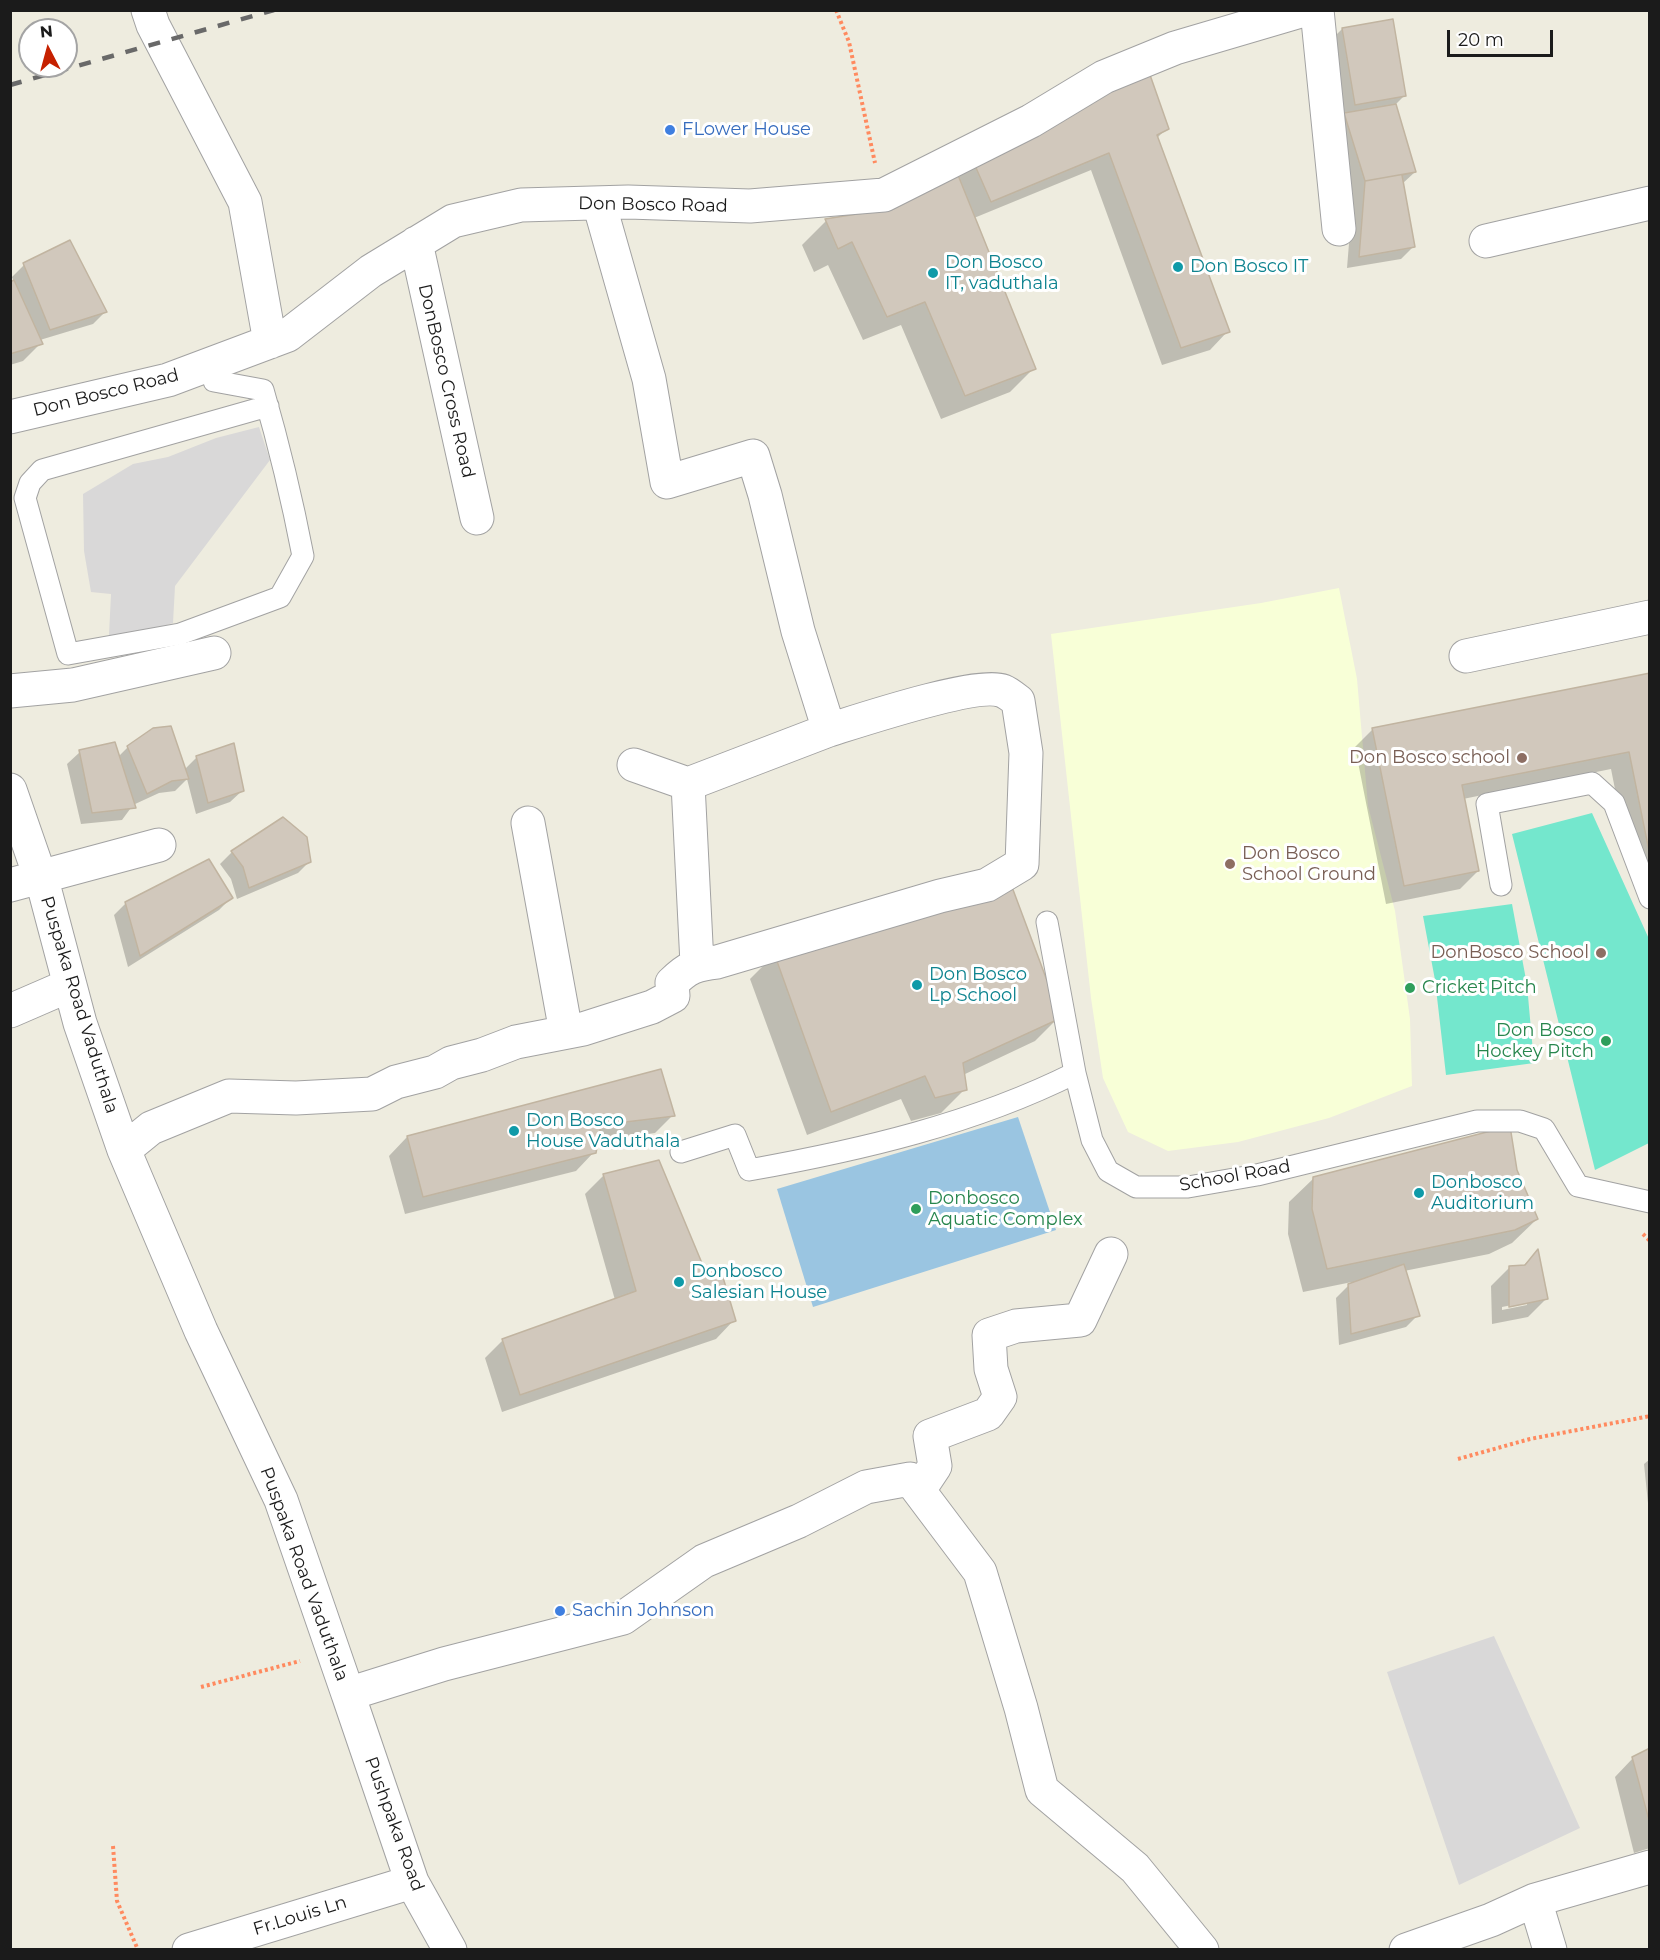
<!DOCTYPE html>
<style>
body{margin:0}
#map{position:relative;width:1660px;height:1960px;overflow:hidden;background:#eeecdf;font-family:Montserrat,sans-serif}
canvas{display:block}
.frame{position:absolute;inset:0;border:12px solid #1b1b1b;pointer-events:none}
.north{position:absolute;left:18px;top:18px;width:60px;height:60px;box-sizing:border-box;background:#fff;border:2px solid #a4a4a4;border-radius:50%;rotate:354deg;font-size:16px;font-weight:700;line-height:24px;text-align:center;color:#1b1b1b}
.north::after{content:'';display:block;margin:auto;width:21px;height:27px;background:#c62100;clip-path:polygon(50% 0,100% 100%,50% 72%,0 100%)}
.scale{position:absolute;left:1447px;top:30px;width:106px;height:27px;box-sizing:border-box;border:3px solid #1b1b1b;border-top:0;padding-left:8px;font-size:18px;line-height:21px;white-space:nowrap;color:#1b1b1b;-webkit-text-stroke:4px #fff;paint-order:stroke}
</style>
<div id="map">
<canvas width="1660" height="1960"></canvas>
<div class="frame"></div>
<div class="north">N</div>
<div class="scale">20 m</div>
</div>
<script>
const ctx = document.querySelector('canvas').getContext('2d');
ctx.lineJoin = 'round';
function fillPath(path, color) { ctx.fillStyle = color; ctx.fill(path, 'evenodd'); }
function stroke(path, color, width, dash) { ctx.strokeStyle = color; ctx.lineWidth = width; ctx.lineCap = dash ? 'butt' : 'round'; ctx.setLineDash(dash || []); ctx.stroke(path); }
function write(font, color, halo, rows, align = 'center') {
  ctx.font = font + ' Montserrat,sans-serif'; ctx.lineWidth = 6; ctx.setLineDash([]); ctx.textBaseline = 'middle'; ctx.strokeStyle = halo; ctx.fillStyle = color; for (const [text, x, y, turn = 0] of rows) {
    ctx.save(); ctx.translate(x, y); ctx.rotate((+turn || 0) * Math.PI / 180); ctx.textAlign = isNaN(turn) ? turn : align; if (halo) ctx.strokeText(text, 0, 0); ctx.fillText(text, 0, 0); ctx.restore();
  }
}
const residential = new Path2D(`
 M259,427L270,460L175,586L173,623L132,636L109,635L111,594L91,592L84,551L83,494L133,464L168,457L216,438Z
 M1494,1636L1580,1828L1459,1885L1387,1672Z`);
const education = new Path2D(`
 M1339,588L1357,679L1368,806L1395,911L1410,1019L1412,1086L1329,1118L1238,1142L1168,1151L1128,1132L1103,1078L1091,998L1051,634L1261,603Z`);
const pitch = new Path2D(`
 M1592,813L1649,939V1143L1595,1170L1512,834Z
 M1512,904L1527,985L1534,1063L1446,1075L1435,980L1423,916Z`);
const water = new Path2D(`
 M1018,1117L1056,1230L813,1307L777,1189Z`);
const shadow = new Path2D(`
 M1342,29L1405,95L1395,105L1415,172L1402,184L1413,247L1401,259L1347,268L1353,194L1333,127L1330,41Z
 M1167,128L1156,139L1228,331L1210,350L1162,365L1091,170L974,218L1034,368L1010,392L941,419L901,325L863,340L828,265L814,272L802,245L826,221L889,210L958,178L974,162Z
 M24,265L105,312L93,324L40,340L41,343L23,361L10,365V283L14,282L12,277Z
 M1650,674V882L1634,885L1611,769L1463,799L1478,871L1460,889L1386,904L1355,747L1373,729Z
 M128,747L184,770L197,757L243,790L230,802L196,814L187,779L175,791L159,793L133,805L122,820L81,824L67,764L80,752L118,757Z
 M232,852L310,861L298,873L237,899L231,879L220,864Z
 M231,898L219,910L128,967L114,915L126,903Z
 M774,955L1059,1017L1035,1041L963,1075L965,1089L941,1113L911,1121L901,1099L807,1135L750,979Z
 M660,1071L673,1115L655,1133L597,1141L594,1152L576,1171L405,1214L389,1156L407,1137Z
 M1515,1170L1537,1219L1512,1243L1489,1254L1404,1271L1418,1315L1406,1327L1339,1345L1336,1298L1352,1282L1303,1292L1288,1234L1289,1202L1314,1178Z
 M604,1175L703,1269L734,1320L716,1339L502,1412L485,1358L503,1340L615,1300L585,1194Z
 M1537,1252L1546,1299L1528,1317L1492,1324L1491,1286L1509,1268L1523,1266ZM1527,1302V1305L1502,1310V1307Z
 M1650,1459V1513H1649L1644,1464Z
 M1650,1750V1848L1634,1853L1615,1777L1633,1758Z`);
const building = new Path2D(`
 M1393,19L1406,96L1355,105L1342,28Z
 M1149,72L1169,129L1157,135L1230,332L1181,348L1109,153L991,202L973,161Z
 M1396,104L1416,172L1365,181L1344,113Z
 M1416,172L1402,175L1415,247L1359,257L1365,181Z
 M958,175L1036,369L965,396L925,302L887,317L852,242L838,249L825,219L889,209Z
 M70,240L107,312L50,330L23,263Z
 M14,280L43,344L10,354V282Z
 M1650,673V856L1629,752L1462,785L1479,871L1404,886L1372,728Z
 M171,726L189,779L172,781L147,794L127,746L153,728Z
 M115,742L136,808L92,813L79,750Z
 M234,743L244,791L208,803L196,756Z
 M283,817L307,837L311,862L249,888L243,867L231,851Z
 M209,859L233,898L140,956L125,902Z
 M1012,887L1061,1018L963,1063L967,1090L935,1098L925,1076L831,1112L774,953Z
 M661,1069L675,1116L601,1125L596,1153L423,1197L407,1136Z
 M1510,1126L1517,1170L1538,1219L1515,1230L1327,1269L1312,1209L1313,1177Z
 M659,1160L704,1268L722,1274L736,1321L520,1395L502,1339L636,1291L603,1174Z
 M1538,1249L1548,1299L1509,1307V1266L1525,1265Z
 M1404,1264L1420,1316L1351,1334L1348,1284Z
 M1650,1748V1824L1632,1757Z`);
const path = new Path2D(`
 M836,10L849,42L875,163
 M1643,1234L1650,1241
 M1458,1459L1530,1439L1650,1416
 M201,1687L300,1661
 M113,1846L117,1901L138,1950`);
const lane = new Path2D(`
 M210,364L214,381L263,390C279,445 292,499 303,556L280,597L180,634L68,654L25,498L30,483L42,470L268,406
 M1501,885L1487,804L1592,783L1614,803L1650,898
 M1047,922L1075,1073
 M681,1152L735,1135L749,1170C861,1150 973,1124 1075,1073L1092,1140L1108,1171L1136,1187H1188L1257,1175L1477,1121H1520L1544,1129L1578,1186L1650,1202`);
const street = new Path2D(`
 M148,10L153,25L245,202L270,342
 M1317,10L1339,229
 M1486,241L1650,203
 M416,243L477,518
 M10,417L168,380L288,335L371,271L453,221L521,205L628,202L750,206L884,195L1031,121L1104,77L1175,48L1304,10
 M1466,656L1650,617
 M10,691L73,685L214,653
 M634,765L688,784
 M10,790L45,891L80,1023L124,1150L201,1331L281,1500L348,1694L444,1664L623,1618L704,1561L799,1521L866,1487L910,1479L980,1572L1021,1708L1042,1790L1135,1868L1202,1950
 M528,823L566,1032
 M10,885L159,845
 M697,964L688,784L829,730
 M10,1011L70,985
 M124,1150L151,1128L229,1096L296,1098L372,1094L396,1082L435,1072L451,1063L482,1055L516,1042L583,1029L652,1007L673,996L672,983C687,968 696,964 717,962L940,896L987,885L1022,864L1026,753L1018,701C1014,698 1008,693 1003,691C978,681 858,721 829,730L798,631L765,495L753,456L667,482L649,379L599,203
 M919,1490L935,1466L930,1436L988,1414L1000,1397L991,1369L989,1335L1016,1326L1080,1320L1111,1254
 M348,1694L412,1882L450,1950
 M189,1950L412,1882
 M1406,1950L1491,1920L1535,1900
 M1550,1950L1535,1900L1650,1867`);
const rail = new Path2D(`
 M10,85L274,10`);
const markers = [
 [670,130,6,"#3f7fe0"],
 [1178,267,6,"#0f9aa8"],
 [933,273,6,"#0f9aa8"],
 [1522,758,6,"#8d6e63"],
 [1230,864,6,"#8d6e63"],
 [1601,953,6,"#8d6e63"],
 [917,985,6,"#0f9aa8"],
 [1410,988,6,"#2e9e5b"],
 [1606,1041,6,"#2e9e5b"],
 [514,1131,6,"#0f9aa8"],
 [1419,1193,6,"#0f9aa8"],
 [916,1209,6,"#2e9e5b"],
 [679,1282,6,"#0f9aa8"],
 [560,1611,6,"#3f7fe0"]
];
const shopNames = [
 ["FLower House",682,130],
 ["Sachin Johnson",572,1611]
];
const streetNames = [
 ["Don Bosco Road",653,205,1],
 ["DonBosco Cross Road",446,381,77],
 ["Don Bosco Road",106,393,-14],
 ["Puspaka Road Vaduthala",79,1005,73],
 ["School Road",1235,1176,-10],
 ["Puspaka Road Vaduthala",304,1574,70],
 ["Pushpaka Road",394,1824,70],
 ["Fr.Louis Ln",300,1916,-17]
];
const cultureNames = [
 ["Don Bosco",945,263],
 ["IT, vaduthala",945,284],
 ["Don Bosco IT",1190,267],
 ["Don Bosco",929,975],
 ["Lp School",929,996],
 ["Don Bosco",526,1121],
 ["House Vaduthala",526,1142],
 ["Donbosco",1431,1183],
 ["Auditorium",1431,1204],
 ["Donbosco",691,1272],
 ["Salesian House",691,1293]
];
const educationNames = [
 ["Don Bosco school",1510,758],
 ["Don Bosco",1242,854,"left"],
 ["School Ground",1242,875,"left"],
 ["DonBosco School",1589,953]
];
const leisureNames = [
 ["Cricket Pitch",1422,988],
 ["Don Bosco",1594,1031,"right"],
 ["Hockey Pitch",1594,1052,"right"],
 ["Donbosco",928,1199],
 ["Aquatic Complex",928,1220]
];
fillPath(residential, '#d9d8d8');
fillPath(education, '#f8ffd7');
fillPath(pitch, '#74e7cd');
fillPath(water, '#9ac5e1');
fillPath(shadow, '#0003');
fillPath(building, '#d1c8bc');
stroke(building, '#c1b4a0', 1.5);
stroke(lane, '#a2a2a2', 23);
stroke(street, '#a2a2a2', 35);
stroke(path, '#ff8a5f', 4, [3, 3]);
stroke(lane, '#fff', 21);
stroke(street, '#fff', 33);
stroke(rail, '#696969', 4.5, [12, 12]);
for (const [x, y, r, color] of markers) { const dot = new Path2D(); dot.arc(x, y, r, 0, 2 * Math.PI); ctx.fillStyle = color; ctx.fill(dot); stroke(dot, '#fff', 2); }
write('18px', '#366cbe', '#fff', shopNames, 'left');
write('18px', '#1b1b1b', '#fff', streetNames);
write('18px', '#0d838f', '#fff', cultureNames, 'left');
write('18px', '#785e54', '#fff', educationNames, 'right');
write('18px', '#27864d', '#fff', leisureNames, 'left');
</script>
